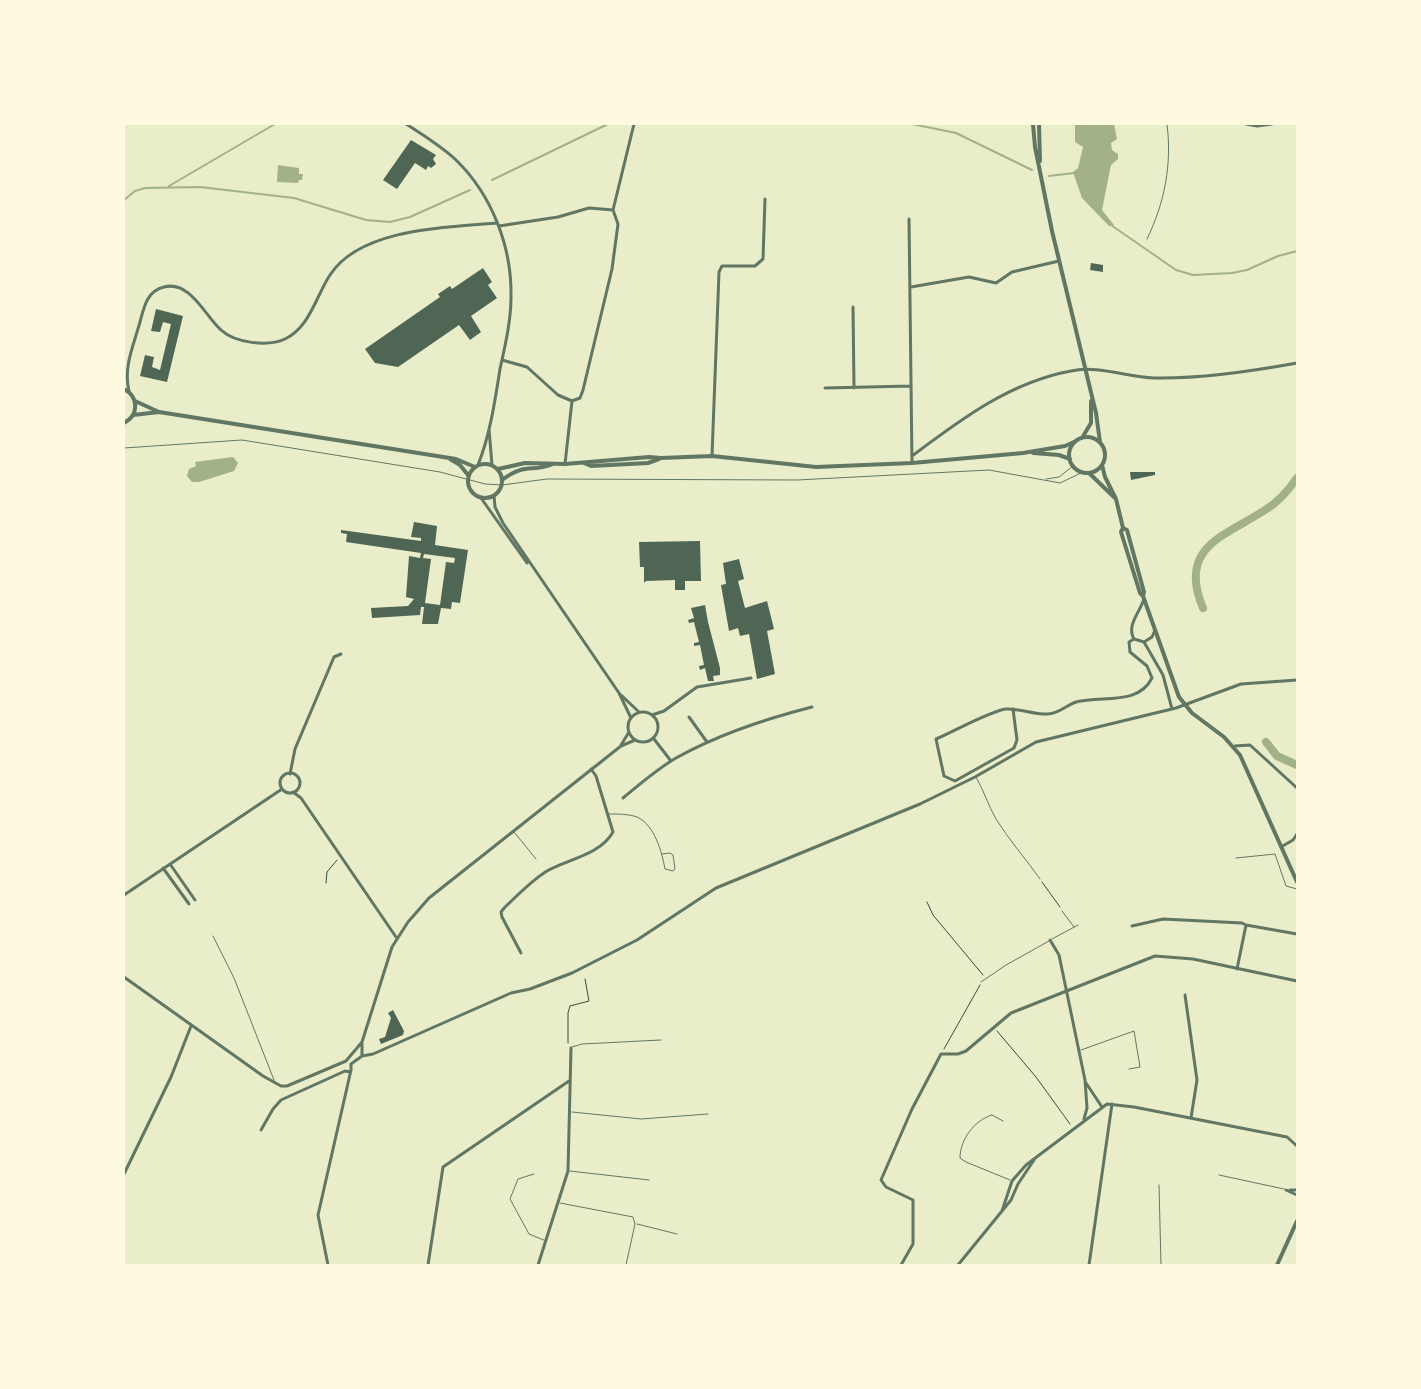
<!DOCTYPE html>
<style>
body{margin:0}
#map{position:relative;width:1421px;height:1389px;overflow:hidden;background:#e9edc9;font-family:Manrope,sans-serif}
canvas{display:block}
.frame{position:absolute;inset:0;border:125px solid #fefae0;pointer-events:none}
</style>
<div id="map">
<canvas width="1421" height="1389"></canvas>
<div class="frame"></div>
</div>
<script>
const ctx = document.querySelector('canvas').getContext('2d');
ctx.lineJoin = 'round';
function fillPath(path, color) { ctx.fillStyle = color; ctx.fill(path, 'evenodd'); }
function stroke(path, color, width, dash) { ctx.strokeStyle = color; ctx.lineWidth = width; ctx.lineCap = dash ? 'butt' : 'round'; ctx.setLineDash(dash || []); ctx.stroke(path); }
const water = new Path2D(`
 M1075,124H1114L1117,139L1111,143L1112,150L1118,154V159L1111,165L1102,210L1114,225L1109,226L1082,198L1073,172L1078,168L1083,147L1075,142Z
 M278,165L299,168V174H303L302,180H299L298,183L277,182Z
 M233,457L238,463L234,471L199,482H192L187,476L189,469L196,466L195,462Z`);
const stream = new Path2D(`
 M912,124L956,133L1032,170
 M1049,176L1074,173
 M492,180L608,124
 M169,186L275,124
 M124,200L135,191L145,188L200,187L294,198L366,220L390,222L410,217L470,190
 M1111,225L1176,270L1193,275L1232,273L1247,270L1278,256L1297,251`);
const canal = new Path2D(`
 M1203,608C1177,547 1225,536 1265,510C1279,502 1288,491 1297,478
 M1266,742L1277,756L1297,765`);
const building = new Path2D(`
 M411,140L436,155L433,159L436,164L431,168L428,166L426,170L415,163L397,189L383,180Z
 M1091,263L1103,265V272L1090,270Z
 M483,268L492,282L488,285L497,298L471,316L481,332L470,340L459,325L398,367L375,363L365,349L440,297L438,294L450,286L452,289Z
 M156,309L183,316L167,382L140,376L145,355L154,357L152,367L160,370L171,324L163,322L160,332L151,331Z
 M1130,472H1155V475L1131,480Z
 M414,522L437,526L435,545L468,550L460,603L452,602L451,609L441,608L438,624H422L424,607H421L420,615L372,618L371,608L408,606L414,599L406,597L409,556L420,558L421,553L346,542L347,534L341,533V530L421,541V538L411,537ZM424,554L455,558L454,563L446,562L440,605L425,603L431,559L423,558Z
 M700,541L701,581H685V590H675V580L646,581L644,583V567H640L639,542Z
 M739,559L744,579L738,581L745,608L767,601L774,629L767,631L775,674L757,679L749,634L740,636L738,628L729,631L721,585L726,584L723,563Z
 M705,605L708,622L720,668V675L713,676L714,681H708L705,668L700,670L699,666L704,665L700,645L694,646V643L699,642L694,622L689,623L688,620L694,618L691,608Z
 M393,1010L404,1031L403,1035L381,1044L379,1039L385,1037L391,1018L388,1013Z`);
const path = new Path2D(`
 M1042,882L1060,907
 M326,883L327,872L337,860
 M927,902L933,915L983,975
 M997,1031L1036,1077L1070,1124
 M568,1043V1013L570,1006L589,1001L585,979
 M944,1049L980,985`);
const service = new Path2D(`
 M1147,239C1165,202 1172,164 1167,124
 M124,448L242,440L440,472L485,484L502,485L547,479L797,480L989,470L1060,483L1083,472
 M1046,479L1059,477L1073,466
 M976,777C984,791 988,805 996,819C1009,840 1026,859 1040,879
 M609,814C618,814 629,814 637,817C655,825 662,853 665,869L673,871L675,869L673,855L670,853L662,854
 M514,832L536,859
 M1236,858L1275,854L1286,886L1297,889
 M1062,911L1074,927
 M213,936L234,978L274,1080
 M1052,939L1078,925
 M981,982L1006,965L1049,941
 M572,1047L582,1044L661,1040
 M1081,1050L1134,1031L1140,1067L1129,1069
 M572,1112L641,1119L708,1114
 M1003,1121L992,1115C975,1120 960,1139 960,1158L966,1162L1010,1180
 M570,1171L649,1180
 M534,1174L518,1179L510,1199L529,1234L546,1241
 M1219,1175L1284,1189
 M1159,1185L1161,1265
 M560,1203L633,1217L635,1224L626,1265
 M637,1224L677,1234`);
const minor = new Path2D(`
 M406,124C423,135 441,146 456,160C492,195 512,247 511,297C511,321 505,346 500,369C495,401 490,435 478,465
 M1246,124L1257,126L1272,124
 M909,219L912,463
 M499,226L558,217L589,208L613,210
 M911,287L969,277L996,283L1012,272L1059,261
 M853,307L854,388
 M502,360L527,367L558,395L572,401
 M825,388L911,386
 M129,391C123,367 134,344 140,322C144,307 147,291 164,287C190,280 205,316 221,330C235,343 268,347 285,339C310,327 316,296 330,275C360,228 448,227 497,223
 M572,401L580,398L583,390L612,269L618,224L613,210L634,124
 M489,429L492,465
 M712,456L719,272L722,266H755L763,259L765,199
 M912,456C960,420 1010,382 1071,371C1097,365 1127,377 1154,378C1198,379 1253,371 1297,363
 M565,464L572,401
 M494,496L495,507L503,523L619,693L631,718
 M481,498L527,563
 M1144,599C1140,612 1126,626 1134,639L1144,642L1152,637L1155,630
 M1144,642L1163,675L1172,709
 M621,695L639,712
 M1013,709L1017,740L1014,748L955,781L944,776L936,739C953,732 990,711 1006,709C1020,708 1034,715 1048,714C1058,714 1067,705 1076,702C1102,695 1138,706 1152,678L1147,666L1130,652L1129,642L1134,639
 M628 727a15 15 0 1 1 30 0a15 15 0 1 1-30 0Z
 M652,715L664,711L697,687L751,678
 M689,717L707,742
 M654,739L671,761
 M621,745L629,732
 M1235,746L1250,745L1297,788
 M280 783a10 10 0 1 1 20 0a10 10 0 1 1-20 0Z
 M290,774L295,749L334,657L341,654
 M293,792L301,798L396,937
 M623,798C640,784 657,769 676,758C719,734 765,719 812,707
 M1281,847L1293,840L1297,834
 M170,864L195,900
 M163,868L189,904
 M124,895L282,789
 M1246,925L1297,934
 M1132,926L1163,919L1242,923L1246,925L1237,969
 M1050,940L1059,955L1085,1080L1087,1108L1084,1119
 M521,953L502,917L501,912L505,907C518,895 532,880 547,871C568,859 600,855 613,832L596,776L591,769
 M124,977L263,1076L281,1086H287L346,1061L362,1042L392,947L408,922L429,898L621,746L635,740
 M1185,995L1197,1080L1191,1118
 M362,1056L373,1054L511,993L530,989L572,973L637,940L716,888L920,804L975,777L1036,742L1176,708L1241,684L1297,680
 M351,1064L362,1056V1043
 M1086,1083L1102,1107
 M261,1130L273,1109L281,1100L345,1071L350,1072
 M124,1174L171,1077L191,1026
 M1286,1190L1297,1195
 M1290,1190H1297
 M1002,1211L1012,1181L1026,1165L1107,1104L1134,1107L1287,1137L1297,1146
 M328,1265L318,1215L351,1070V1064
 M428,1265L443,1167L569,1081
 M538,1265L568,1171L571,1048
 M901,1265L913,1244V1200L886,1187L881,1180L912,1109L941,1054H958L966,1051L1011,1013L1155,956L1193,959L1297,981
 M958,1265L1011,1200L1018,1184L1034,1160
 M1089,1265L1112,1104`);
const tertiary = new Path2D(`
 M1033,124L1035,147L1052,231L1096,413L1100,442
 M1039,124L1040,161
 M124,389C139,397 139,415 124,423
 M135,401L159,412L456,459L475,467
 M133,415L159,412
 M1069 455a18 18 0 1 1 36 0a18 18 0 1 1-36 0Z
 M1082,438L1091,423V401
 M1033,453L1059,455L1070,459
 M450,459L460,465L468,475
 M584,463L591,466L648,463L659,459
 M468 481a17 17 0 1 1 34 0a17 17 0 1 1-34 0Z
 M1102,465L1105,477L1116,499L1123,528L1121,532L1140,593L1143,596L1179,697L1192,713L1224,737L1240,755L1297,882
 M498,469L525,463L565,464L649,457L661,458L712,456L816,467L912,463L1023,453L1065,446L1076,441
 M1089,473L1116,499
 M502,480C526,462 531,473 553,464
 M1123,528L1127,530L1144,592L1143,596
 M1277,1265L1297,1221`);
fillPath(water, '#a3b18a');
stroke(stream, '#a3b18a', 2);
stroke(canal, '#a3b18a', 8);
fillPath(building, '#4f6655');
stroke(path, '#344e41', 1);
stroke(service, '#617663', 1);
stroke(minor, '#617663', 3);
stroke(tertiary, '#617663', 4);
</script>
